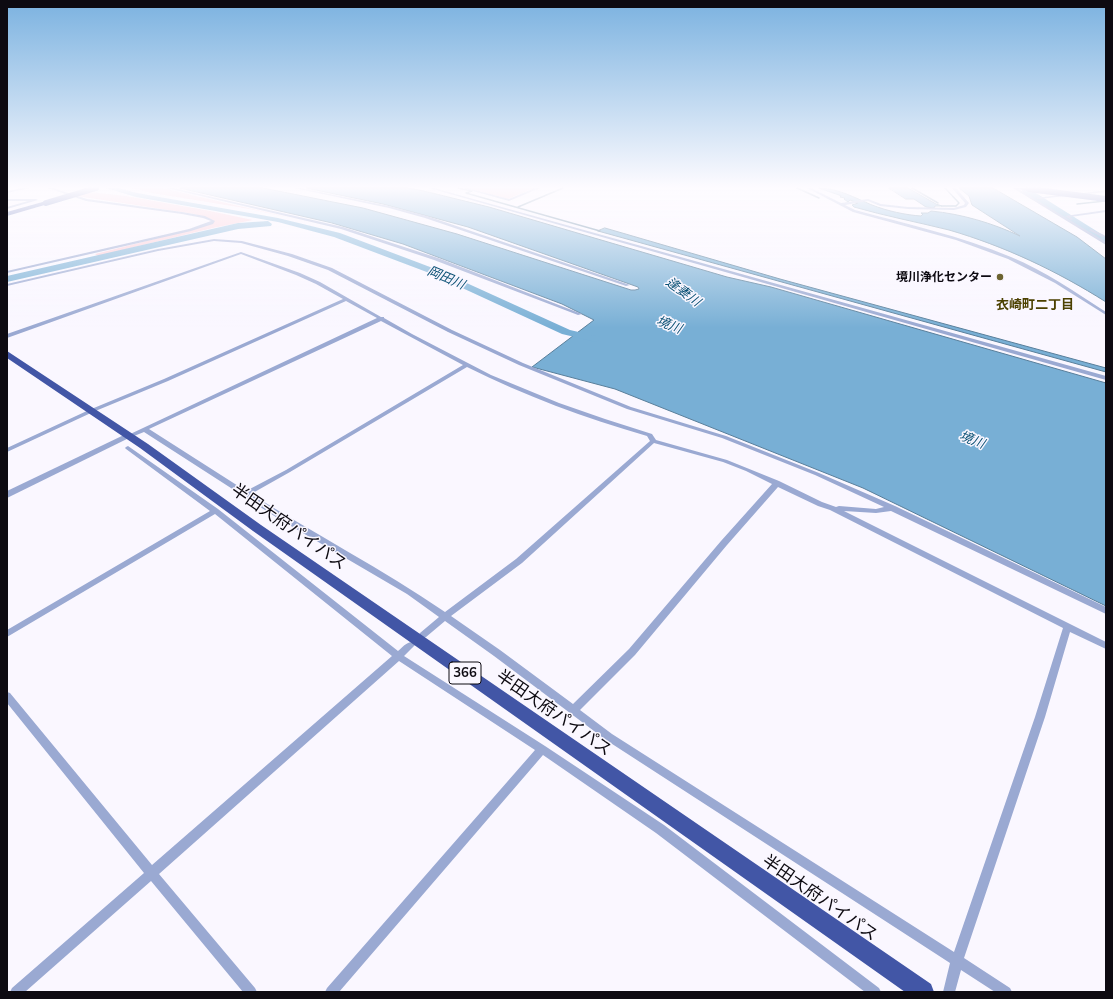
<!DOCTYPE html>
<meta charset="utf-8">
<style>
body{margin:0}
#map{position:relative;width:1113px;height:999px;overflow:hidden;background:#faf7ff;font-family:Mulish,sans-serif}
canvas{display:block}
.frame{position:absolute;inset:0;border:8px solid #0d0a11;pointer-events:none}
</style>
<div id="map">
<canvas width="1113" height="999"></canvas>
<div class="frame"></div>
</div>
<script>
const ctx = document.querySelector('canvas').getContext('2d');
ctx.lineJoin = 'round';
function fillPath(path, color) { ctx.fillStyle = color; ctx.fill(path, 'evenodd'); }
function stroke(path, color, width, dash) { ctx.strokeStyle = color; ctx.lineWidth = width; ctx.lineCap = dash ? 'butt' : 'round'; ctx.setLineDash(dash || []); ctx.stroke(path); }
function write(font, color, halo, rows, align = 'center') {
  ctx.font = font + ' Mulish,"Noto Sans JP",sans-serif'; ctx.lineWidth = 3; ctx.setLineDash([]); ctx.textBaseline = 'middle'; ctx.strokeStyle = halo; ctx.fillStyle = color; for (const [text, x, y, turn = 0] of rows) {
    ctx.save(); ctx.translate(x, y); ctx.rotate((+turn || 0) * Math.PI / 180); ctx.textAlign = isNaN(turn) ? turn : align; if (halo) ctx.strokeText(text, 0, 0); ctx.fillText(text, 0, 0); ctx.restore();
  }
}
const green = new Path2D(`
 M132,188H162L308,222L250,209L152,193Z
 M467,188H534L508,199Z
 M89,192L126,196L205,210L253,220L213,228L98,256L95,254L190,230L213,221L194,214L77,196Z`);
const water = new Path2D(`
 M180,188H263L363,208L457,234L631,290H635L639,289L638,287L468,227L383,204L306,188H408L424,191L489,207L727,277L771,287L1106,383V606L863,488L615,389L532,367L594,320L562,304L403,244L332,223Z
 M819,188C838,188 855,198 872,205C887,211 906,215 921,216L923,214L921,213H928L931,211C962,214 992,223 1020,236L972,205L969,196L959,188H993L1077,237L1106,259V302C1057,271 1004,246 949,230C917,222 885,216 854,207L852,205L858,203L850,200L848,202L844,199L845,198L840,197L841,196Z
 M889,188H908L936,204L942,206H935L934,208L926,207L914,199H906Z
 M605,228L780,279L1106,368V372L598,231Z`);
const stream = new Path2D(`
 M458,188L472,191L466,193L600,231
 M797,188L819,198
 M912,188L938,203
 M1077,204L1105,201
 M942,206H956L959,203L945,188
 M518,207L563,188`);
const river = new Path2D(`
 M106,188H118L137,193L278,218L340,233L438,270L570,330L600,337L602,339L596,342L562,334L432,274L334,237L278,222L136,197Z
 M1022,188H1028L1106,237V244L1022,192Z
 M268,221L272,224L271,226L238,229L7,282V276L238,223Z`);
const minor = new Path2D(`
 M23,188H29L7,193V191Z
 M48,188H53L87,199L182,212L205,216L215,221L213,224L191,231L7,273V271L189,229L211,221L203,218L182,214L86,201Z
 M167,188H173L343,227L438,258L582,314L578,315L434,260L341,229Z
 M294,188H300L389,206L427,216L630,285L626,286L425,218L389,208Z
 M429,188H434L1106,376V380Z
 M462,188H467L509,199L535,188H540L509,201Z
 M807,188H811L841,203L868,199L881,204L908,207L954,208L964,205L965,203L952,188H956L969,203L966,207L954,210L908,209L880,206L868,201L845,205L855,210C907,224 961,236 1011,257C1045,271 1075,292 1106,312V315L1055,283L1008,259L956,240L853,212Z
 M1013,188H1017L1106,242V245Z
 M1106,190V192L1078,195L1076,194Z
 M1067,194L1066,196L1038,199L1036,198Z
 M7,199H36L38,200L7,209V207L28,201H7Z
 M1106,210V212L1070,217L1073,219L1071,220L1065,216Z
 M1091,229L1104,235L1105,236L1102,237L1090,231L1089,230Z
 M214,239L242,241L292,254L332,268L452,330L523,363L631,407L726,436L819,473L895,506L1106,607V614L891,511L876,513L844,511L1106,642V649L1070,632L1045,717L964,958L1010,988L1012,992H995L961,970L955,992H943L950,963L606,740L494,656L445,621L426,637L423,638L420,637L419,635L420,633L439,617L407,594L279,519L144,432L129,438L126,436L377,318L346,301L168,381L93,412L7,452V448L89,410L164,379L343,299L316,284L296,275L241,254L7,338V334L241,252L300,273L320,282L381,317H384V318L412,334L491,375L559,403L605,419L652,434L656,440L727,460L779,481L822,502L836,507L839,506L876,509L884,507L815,475L722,438L627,409L519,365L448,332L328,270L288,256L241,243L214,241L158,251L7,286V284L158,249ZM381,321L463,365L286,470L246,491L149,429ZM467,367C525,396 585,418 647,436L650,441L516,559L445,612C382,569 315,534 251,494L290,472ZM654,443L723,462L746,471L772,484L721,541L629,649L573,704L500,650L451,616L522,563ZM778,487L818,506L830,510L1063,628L1035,717L954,952L612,734L580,710L635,655L727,545Z
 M128,446L218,509L398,651C403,647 408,640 414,643L415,645L404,656L545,746L664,825L879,988L881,992H865L656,833L543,755L339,992H325L327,988L535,750L399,661L159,874L255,988L257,992H243L151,881L25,992H10L12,988L144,873L7,703V692L10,693L152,865L392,656L215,514L7,637V630L210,511L126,449L125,448L126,447Z`);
const tertiary = new Path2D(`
 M126,434H129L133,436L7,498V491Z`);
const primary = new Path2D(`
 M1013,188H1031L1032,189L1029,191Z
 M46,201L48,202V204L7,216V212Z`);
const trunk = new Path2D(`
 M7,351L148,444L261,525L931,984L934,992H905L253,531L140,448L7,358Z`);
const primaryBridge = new Path2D(`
 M1029,189L1106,199
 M46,203L96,188`);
const markers = [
 [1000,277,4,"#6d6431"]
];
const farPoinames = [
 ["境川浄化センター",992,277]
];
const farWaternames = [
 ["岡田川",446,278,23],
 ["逢妻川",683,292,36],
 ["境川",669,325,21],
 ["境川",972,440,21]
];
const farNeighbourhoodnames = [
 ["衣崎町二丁目",1035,305]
];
const shields = [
 [465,673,32]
];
const shieldNames = [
 ["366",465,673]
];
const nearStreetnames = [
 ["半田大府パイパス",289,527,35],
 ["半田大府パイパス",554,713,35],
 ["半田大府パイパス",820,898,35]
];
fillPath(green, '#fccad4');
fillPath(water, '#78afd5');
stroke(water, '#587e9a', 1);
stroke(stream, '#587e9a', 1.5);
fillPath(river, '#78afd5');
fillPath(minor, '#9aa9d2');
fillPath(tertiary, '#9aa9d2');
fillPath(primary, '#4f63ad');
fillPath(trunk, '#4256a6');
stroke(primaryBridge, '#4f63ad', 6);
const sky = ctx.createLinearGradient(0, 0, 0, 328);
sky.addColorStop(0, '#7bb2e0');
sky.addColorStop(0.57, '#fdfbff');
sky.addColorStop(1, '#fdfbff00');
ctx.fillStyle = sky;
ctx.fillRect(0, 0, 1113, 328);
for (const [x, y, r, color] of markers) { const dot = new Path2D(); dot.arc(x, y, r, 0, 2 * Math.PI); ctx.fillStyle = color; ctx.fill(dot); stroke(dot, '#faf7ff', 1.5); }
write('bold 12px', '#0d0a11', '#faf7ff', farPoinames, 'right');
write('italic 13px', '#0c5276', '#faf7ff', farWaternames);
write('bold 13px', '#4c4100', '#faf7ff', farNeighbourhoodnames);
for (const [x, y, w] of shields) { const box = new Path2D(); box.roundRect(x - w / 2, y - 11, w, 22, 3); ctx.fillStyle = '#faf7ff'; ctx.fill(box); stroke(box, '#0d0a11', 1); }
write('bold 13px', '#0d0a11', null, shieldNames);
write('17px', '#0d0a11', '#faf7ff', nearStreetnames);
</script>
